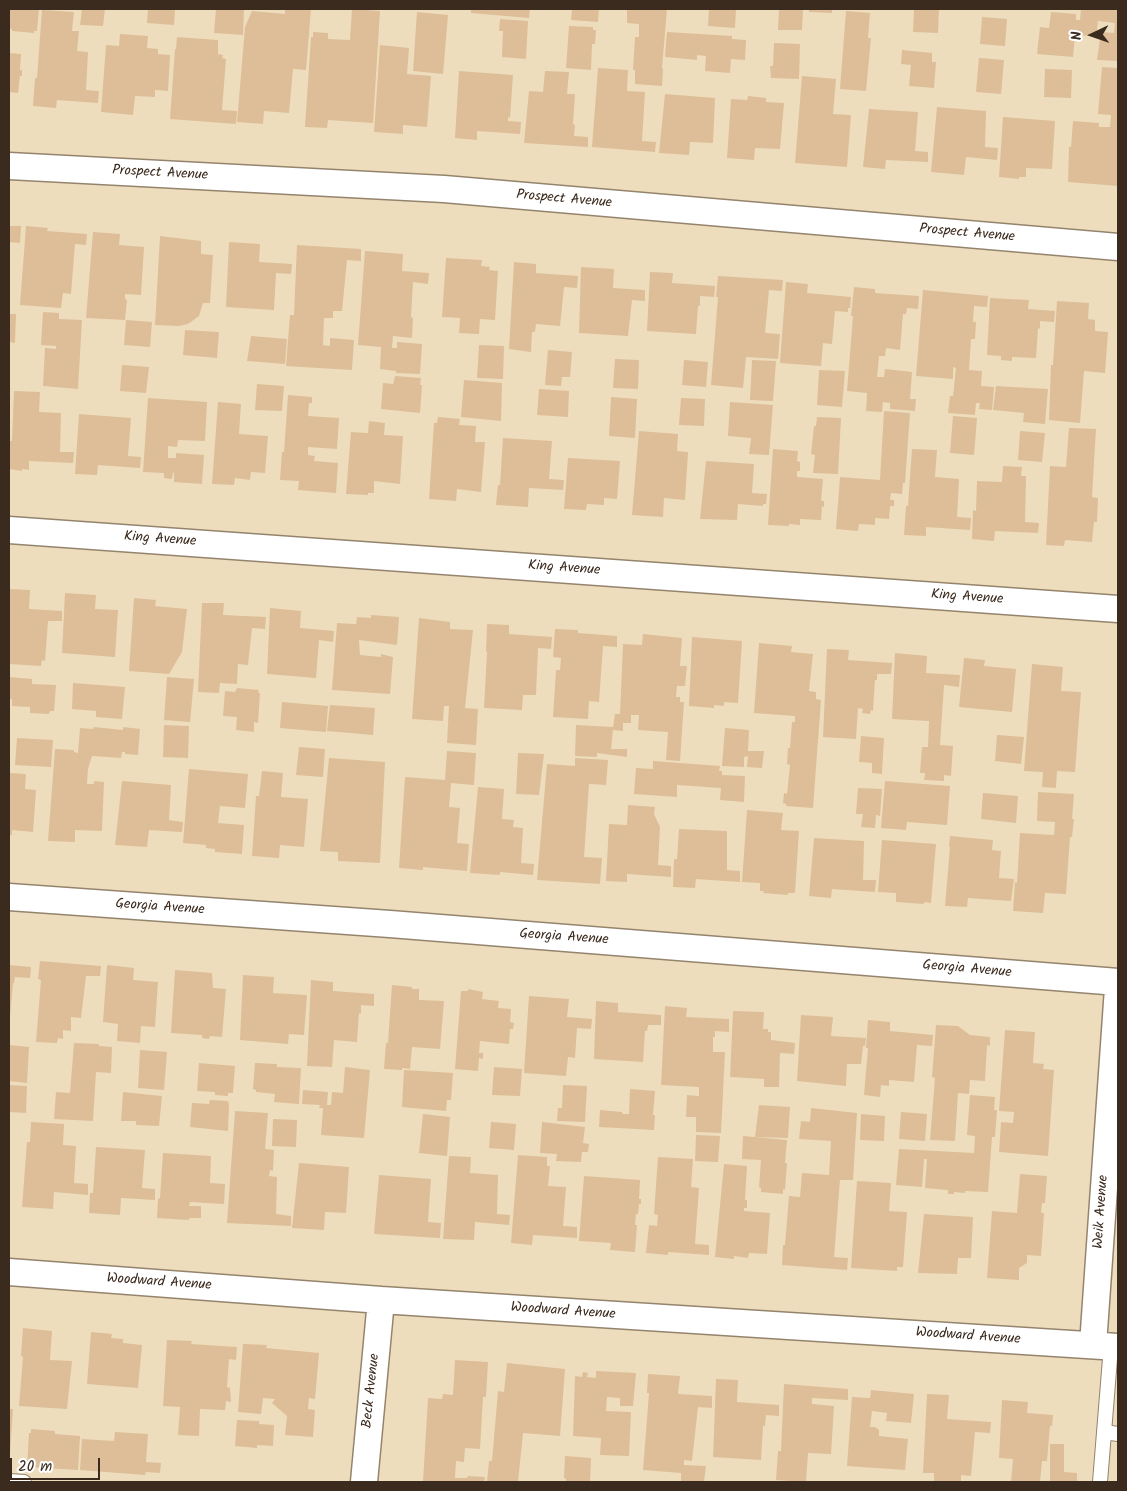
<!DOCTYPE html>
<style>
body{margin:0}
#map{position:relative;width:1127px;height:1491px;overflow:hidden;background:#eeddbc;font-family:Kalam,sans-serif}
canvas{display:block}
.frame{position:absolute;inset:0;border:10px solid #3b2a1e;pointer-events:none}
.north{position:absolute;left:1067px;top:10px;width:50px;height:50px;-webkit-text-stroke:4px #fff;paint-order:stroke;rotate:267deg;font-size:14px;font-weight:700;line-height:20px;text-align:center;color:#3b2a1e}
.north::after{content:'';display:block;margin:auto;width:18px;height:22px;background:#3b2a1e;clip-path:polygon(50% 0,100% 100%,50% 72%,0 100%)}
.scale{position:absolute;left:10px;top:1458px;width:90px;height:22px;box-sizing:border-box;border:2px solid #3b2a1e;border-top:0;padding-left:6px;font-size:15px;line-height:18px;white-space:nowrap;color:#3b2a1e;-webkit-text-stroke:4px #fff;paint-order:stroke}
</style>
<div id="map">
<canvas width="1127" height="1491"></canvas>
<div class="frame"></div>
<div class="north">N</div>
<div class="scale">20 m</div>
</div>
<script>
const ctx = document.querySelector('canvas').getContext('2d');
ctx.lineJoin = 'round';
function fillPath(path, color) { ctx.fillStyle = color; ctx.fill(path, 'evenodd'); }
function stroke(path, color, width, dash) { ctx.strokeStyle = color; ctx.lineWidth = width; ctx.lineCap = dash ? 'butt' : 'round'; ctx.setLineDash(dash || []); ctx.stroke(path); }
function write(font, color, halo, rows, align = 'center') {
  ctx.font = font + ' Kalam,sans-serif'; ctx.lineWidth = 4.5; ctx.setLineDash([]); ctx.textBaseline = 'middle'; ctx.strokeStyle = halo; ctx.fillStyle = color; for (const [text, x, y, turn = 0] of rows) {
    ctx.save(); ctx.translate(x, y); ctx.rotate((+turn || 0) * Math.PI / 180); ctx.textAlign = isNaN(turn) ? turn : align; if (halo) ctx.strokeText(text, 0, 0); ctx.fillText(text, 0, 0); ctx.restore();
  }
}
const building = new Path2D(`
 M10,9H39L37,31H34V33L12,31V29H9Z
 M82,9H105L103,26L80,25Z
 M148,9H175L174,25L147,23Z
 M216,9H244L243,35L214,33Z
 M285,9H311L306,70L293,69L289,113L264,111L263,124L237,122L245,27L252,11L285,14Z
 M352,9L380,11L373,123L328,120L327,128L305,127L311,37H313V32L328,33V39L350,40Z
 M471,9H530L529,18L471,13Z
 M572,9H599L598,22L571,20Z
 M627,9H667L662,68L663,69L662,86L635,84V70H633L635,37H639V24L627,23Z
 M709,9H736L735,28L708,26Z
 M779,9H803L802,30H778Z
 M809,9H832V13L809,12Z
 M914,9H939L938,33L913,32Z
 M1081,9H1118V61L1097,60L1101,32L1114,33L1115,23L1098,21L1096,36L1075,35L1073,57L1037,54L1040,27L1049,28L1051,12L1076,14V20H1080Z
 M42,10L74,12L72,31H79L77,51L88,52L86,90L99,91L98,103L57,100L56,108L33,106L35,78H37Z
 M846,11L870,13L868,38H871L866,91L840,89Z
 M417,12L448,15L443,74L413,71Z
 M982,17L1007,19L1005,46L980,44Z
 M500,19L528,21L526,59L502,57L503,31H499Z
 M569,26L593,27V30H596L595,44H592L591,70L566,68Z
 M667,32L732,36V39L746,40L745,60L731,59L730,73L705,71L706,56L697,55V60L665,57Z
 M120,34L148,36L147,48L158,49V54L170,55L168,91L155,90V97L135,96L133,115L101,112L106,45L119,46Z
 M177,37L218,40V54L223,55L222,58L226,59L222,110L237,111L236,124L170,119L175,49H176Z
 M774,43L800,44L799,79L771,78L770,66H773Z
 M380,45L409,48L407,74L431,76L427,127L403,125V134L374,132Z
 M902,50L932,53V62H936L934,88L909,86L911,65L901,64Z
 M9,53L21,54L20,70H22V76H20L18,93L9,92Z
 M979,58L1004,60L1001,94L976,92Z
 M1102,67L1118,68V186L1068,182L1069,147H1071L1073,121L1099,123V127H1110L1111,115L1098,114Z
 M598,68L628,70L627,91L645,92L642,141L656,142L655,152L592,147Z
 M1045,69L1072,70L1071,98L1044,97Z
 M459,71L513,75L510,118L508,117V121L521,122L520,134L477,131V140L455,138Z
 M545,71L569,72L567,94H575L573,124L575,125L574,136L588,137V147L524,143L529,91L543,92Z
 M802,76L836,79L833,114L851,115L847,167L795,163Z
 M665,94L715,98L713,143L690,142L689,155L659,153Z
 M748,96L766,98V102L784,103L780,149L755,148L754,160L727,158L731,99L747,100Z
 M937,107L986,111L985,147L998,148L997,160L966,157L964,175L931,172Z
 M869,109L918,112L915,151L928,152V162L886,160L885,169L863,167Z
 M1003,117L1055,121L1052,169L1026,168V177H1019V179L999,177Z
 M9,226H21L20,243L9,242Z
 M26,226L48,228L47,231L87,234L86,245L75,244L71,294L63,293L61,308L20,305Z
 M93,232L120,234L119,245L144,247L141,295L125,294V299L127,300L125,320L86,318Z
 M160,236L201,241V254L213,255L210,303H203L199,316L188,324L179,326L155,325Z
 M229,242L260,244L259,262L292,264L291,274L276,273L274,310L226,307Z
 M297,245L361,249V261L347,260L342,311H333V318H324L323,345L330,346V338L354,340L352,370L286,366L290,315H294Z
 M365,251L403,254L402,271L429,273L428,284L413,282L411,317L413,318L412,338L393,336L392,348H397V342L422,344L420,374L396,373V371L380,369L381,347L358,345Z
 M446,258L482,260L481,266L490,267L489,270L498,271L495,320L480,319L479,334L459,333L460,318L442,317Z
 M514,262L536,264V273L578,276L577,288L564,287L560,326L536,324L535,332H532L531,352L509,349Z
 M581,267L614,269L613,288L645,290V301L632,300L628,336L579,333Z
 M650,272L673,273L672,283L715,286L714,297L700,296V306H698L696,334L647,331Z
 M718,276L783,280L782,291L769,290L765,333L780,334L778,359L746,357L743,388L711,385L718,297H716Z
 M786,282L808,284L807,293L851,297L850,308H848V312L835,311L832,344L823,343L821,366L780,363Z
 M854,287L875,289V293L919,296L918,309L907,308L906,314H903L900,350L886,348L885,356H879L877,377H884L885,369L912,372L910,399H916L915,411L890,409V403L883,402L882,412L866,411L867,393L847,391L853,316H851Z
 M923,290L988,296L987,307L974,306L973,322H976L975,339H971L969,370L982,371L981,386L994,387L992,410L979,409L980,403H976L975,415L948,413L950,396H953L956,368L953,367V379L916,376Z
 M990,298L1029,300L1028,309L1055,311L1054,322L1040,321V329L1038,328L1036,358L1012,357V361L1001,360V356L987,355Z
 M1057,301L1089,303L1088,319L1095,320V331L1108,332L1105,373L1084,371L1080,423L1049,420L1051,365H1053Z
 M43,312L59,313V319L82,320L78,389L43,386L45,348L56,349V346L41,345Z
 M9,314H16L15,343L9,342Z
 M126,320L152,322L150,347L124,345Z
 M185,330L219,332L217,358L183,355Z
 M251,336L287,339L285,364L247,361Z
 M479,345L504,346L503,379L477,378Z
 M548,350L572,352L570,377H562L561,386L545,385Z
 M615,359L639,360L638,389L613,388Z
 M684,360L708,362L706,387L682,385Z
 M752,360L776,361L773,401L750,400Z
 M122,365L149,367L146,393L120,391Z
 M819,370L845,371L842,407L817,405Z
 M395,376L421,378L420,385H422L420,413L381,409L383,383L393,384Z
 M464,380L502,383L501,421L461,417Z
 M257,384L284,386L282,411L255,410Z
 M996,386L1048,389L1045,424L1023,422L1024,413L993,410Z
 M539,389L569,391L568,417L537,415Z
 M14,391L40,392L39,412L61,413L60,452H74L73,463L29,461V470L22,469V471L9,469V441H12Z
 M288,395L312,397V403H309L308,416L339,418L337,449L308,447V455L315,456L314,461L338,463L336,493L298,490L299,481L280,480L282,452H284Z
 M611,397L637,399L635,438L609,436Z
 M148,398L207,402L205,441L178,440L177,447L168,446V458H176V453L204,455L202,484L174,482V473L173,472L172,479L164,478V473L143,472Z
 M681,398L705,399L704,426L679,425Z
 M218,402L241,404L239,434L268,436L265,473L251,472L250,480L235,478L234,485L212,484Z
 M730,402L773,405L769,455L749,454L751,438L728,436Z
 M884,411L910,413L905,483H903L902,494L891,493L890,500H894V506H890L889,519L875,518V525L859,524L858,531L836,529L840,477L880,480Z
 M79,414L131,418L128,456L141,457L140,468L98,465L97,475L75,474Z
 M953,416L977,418L974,455L950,453Z
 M438,417L460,419L459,425L476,426L475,442H485L481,492L457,489L456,501L429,499L434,423H437Z
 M817,417L841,418L838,474L813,473L815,455L811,454L814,426H816Z
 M369,421L385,423L384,435L403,436L400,484L374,481V493H368V495L346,494L351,432L368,433Z
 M1069,428L1096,429L1092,497L1098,498L1097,522H1094L1092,542L1065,540L1064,546L1046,545L1050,466L1066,467Z
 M639,431L678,434L677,451L688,452L685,500L664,498L663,517L632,515Z
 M1020,431L1045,433L1042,462L1018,460Z
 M503,438L552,441L549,479L564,480L563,490L529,488L528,507L496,505L498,485H500Z
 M773,449L798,451L797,461L800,462V471H797V477L823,479L821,501H824V507L822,506L821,520L800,519V525L789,524V526L768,525Z
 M912,449L937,450L935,477L959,479L957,517L971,518L970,530L926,527V536L904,535L906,506H908Z
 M568,458L620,461L617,499L604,498V505L587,504L586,510L564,509Z
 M706,461L754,464L752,493L767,494L766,504H763V506L738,504L737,520L700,519Z
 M1003,466L1022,467L1021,476H1026L1025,522L1039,523L1038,533L995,531L994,541L972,539L973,510L976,511L977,481L1002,482Z
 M9,589L30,590L29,609L62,611V621H48L45,661L42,660L41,666L9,664Z
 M65,593L96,595L95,609L118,610L115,657L62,653Z
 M134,598L156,600L155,606L187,609L182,652L169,674L129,671Z
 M202,603H224L223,615L266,617L265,629L252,628L248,665L238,664L237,684L220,683L219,693L198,692Z
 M270,608L301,611L300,628L334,631L333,642L319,640L316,678L267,674Z
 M371,615L399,617L397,645L359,640L360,655L381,657V654L393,657L390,694L332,690L337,623L356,624L357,617L371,618Z
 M419,618L450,622V629L473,630L465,708L478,709L476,745L447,743L449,706H444L443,721L412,719Z
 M487,624L509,625V634L552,637L551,649L538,648L536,695H523L522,710L484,708L487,652L486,651Z
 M555,629L578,630V633L617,636V647L603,646L599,702L589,701L588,719L553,717L556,670H560L561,658L553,657Z
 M643,634L682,638L680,666H687L685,686H677L676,697H680V702H684L680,761L666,760L668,732L638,730L639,715H631V723H623V731L613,730L611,749H627V757L597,753V757L575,756L576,725L613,727L615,714H620L623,644L642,645Z
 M692,637L742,641L738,703L724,702V706L714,705V708L689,706Z
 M759,643L792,646L791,652L813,654L809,691L816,692V699L821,700L813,808L786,806V804L783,803L784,793L787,794L790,765L787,764L788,748H790L792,722H795V716L754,713Z
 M827,649L849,650L848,660L892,663L891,674H877V680H875L873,711L871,710L870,714L862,713L863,709L858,708L856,739L823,737Z
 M895,653L927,656L926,673L960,675L959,687L944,685L940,745L953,746L951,776L944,775V781L924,780L925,773H920L922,747H928L929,721L892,719Z
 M964,658L985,660L984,666L1016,669L1012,712L959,707Z
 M1032,664L1063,667L1061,691L1081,692L1075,772L1057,771L1056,788L1042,787L1043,772L1024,771Z
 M9,677L32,679V684L56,685L54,711H50L49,714L30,713V707L12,706V699H9Z
 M167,677L194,679L190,722L164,720Z
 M73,683L125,687L122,719L96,717V711L72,709Z
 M237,688L259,690L258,693H260L258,723L254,722V732L236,730L237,717L223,716L225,691L235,692Z
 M282,702L328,706L326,732L280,728Z
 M330,705L375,708L373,735L327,731Z
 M164,725L189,726L188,758L163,757Z
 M94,727L123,730V727L140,729L138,755L125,754V752H122L121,758L92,756L88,769L87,784H94V781L104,782L102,831L75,830V842L48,841L55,749L74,750V752L78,753L80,728L93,729Z
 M725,728L749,730L748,751H764L762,768L747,767L748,756L744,757V767L722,766Z
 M997,735L1024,737L1021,764L995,761Z
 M861,736L884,738L882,774L872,773V763L859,762Z
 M17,738L53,740L51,767L15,765Z
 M299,747L325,749L323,777L296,775Z
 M447,751L476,753L474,785L451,783L449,807L460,808L457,843L469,844L467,871L423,867V870L399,868L405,777L445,780Z
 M518,753L544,754L539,795L516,794Z
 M329,758L385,762L380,863L338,861V852L320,851Z
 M575,758L608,760L606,785L589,784L584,857L602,858L600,884L537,880L547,764L575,766Z
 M653,761L720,766L719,771H722V775L745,776L744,802L720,800L721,788L677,785V797L634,794L636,768L653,769Z
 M189,769L248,774L245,808L220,806L218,823L244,825L242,854L215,852V849L206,848V845L183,843Z
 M262,771L283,773L281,797L308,799L304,847L280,845L279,858L252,856L256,796H259Z
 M9,773L26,774L25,789L36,790L33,832L12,830V835H9Z
 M122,781L171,785L169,820L183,822L182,832L149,830L147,847L115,845Z
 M885,781L950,786L947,825L907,822L906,830L881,828Z
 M478,787L504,789L502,819L514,820L513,827L523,828L521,863L534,864L533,875L500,872V875L470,873Z
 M858,788L882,789L880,816L876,815L875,828L861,827L863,814H856Z
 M1038,792L1074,794L1072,819H1074L1072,837H1070L1066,894L1045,893L1043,913L1013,911L1015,882L1017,883L1020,833L1054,835L1055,822L1037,821Z
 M983,793L1018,796L1016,823L981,819Z
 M628,805L655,807L654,814L660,827L658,865L671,866V877L627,874V882L606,881L609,824L627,825Z
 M747,810L783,813L781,830L799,831L795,893H788V895L763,893L764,891H760V883L742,882Z
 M679,829L727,831V870L740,871V882L696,879L695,888L673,887L674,859H677Z
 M950,836L993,840L992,850L1001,851L999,878L1014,879L1011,901L968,898L967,907L945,906L950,847L949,846Z
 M814,838L864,841L863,880H876L875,892L832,889L831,898L809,896Z
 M882,840L936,844L931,903L924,902V904L896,902V893L878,892Z
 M40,961L101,966L100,976H86L81,1018L71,1017V1031L63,1030V1039L58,1038L57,1043L36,1042L41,980L38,979Z
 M9,965L31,967L30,978L15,977L14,983H13L10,1018H9Z
 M107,965L134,968L133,980L158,982L155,1027L141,1026L140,1043L117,1041L118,1024L103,1022Z
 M175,970L212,973L213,988L226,989L222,1037L210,1036L209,1039L202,1038V1035L171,1033Z
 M243,975L274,977L273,993L307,995L304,1035L289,1034L288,1044L240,1040Z
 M311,980L333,982V991L374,994V1006L361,1005V1014L359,1013L357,1042L334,1040L332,1067L307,1066Z
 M392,985L412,987V989H419V1000L444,1001L440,1049L412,1047L410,1069L402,1068V1070L384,1069L386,1043H388Z
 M468,989L483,992L482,999L499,1001L498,1008L511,1009L510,1022L514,1023L513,1029H510L509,1044L480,1041L479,1053H483V1059L479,1058L478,1071L455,1069L461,991H468Z
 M529,996L569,999L567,1017L592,1019L591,1029L577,1028L575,1058L568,1057L566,1076L524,1073Z
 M596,1001L618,1003V1012L661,1015V1025H648L647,1031H645L643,1062L594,1059Z
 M665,1006L687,1008L686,1017L729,1019V1032L715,1031V1037H713V1052H725L721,1133L696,1132V1117H686L687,1095L699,1096V1087L661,1085Z
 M733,1011L764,1012L763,1029H768V1032H771V1040L795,1043L794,1054L780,1053L779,1087H764V1079L730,1077Z
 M801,1015L833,1017L831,1036L866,1038L865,1046H863L861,1064H847L846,1086L797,1081Z
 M868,1020L890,1022V1031L933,1035L932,1046L917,1045L914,1082L889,1080V1086L881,1085L880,1097L864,1095L868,1048H866Z
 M936,1025L958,1026L970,1035L990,1037V1046L987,1045L985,1081L970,1080L969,1094L958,1093L955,1141L930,1140L935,1078L932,1077Z
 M1005,1030L1035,1032L1033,1063L1044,1064L1043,1069L1054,1070L1048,1156L999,1152L1001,1122L1013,1123L1014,1112L999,1111Z
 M74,1043L99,1044V1046L112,1047L111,1073L96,1072L93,1121L54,1119L56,1092L70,1093Z
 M9,1045L29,1047L27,1083L9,1081Z
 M140,1050L167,1052L164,1090L138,1088Z
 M199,1063L235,1066L233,1093H228V1096L215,1095V1092L197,1091Z
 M255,1063L277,1064V1067L301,1068L299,1104L274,1102L275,1094L256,1092V1090L253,1089Z
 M345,1067L370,1070L364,1138L321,1135L323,1108H319L320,1105L302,1104L303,1090L328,1092L327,1105H331L332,1092L343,1093Z
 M494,1067L522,1069L520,1096L492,1095Z
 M404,1070L453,1073L451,1100H447L446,1111L402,1107Z
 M9,1085L27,1086L26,1113L9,1112Z
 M563,1085L587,1086L585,1122L557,1121L558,1108H562Z
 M630,1089L655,1091L653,1115H655L654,1130L599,1127L600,1110L622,1112V1114H629Z
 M123,1092L162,1096L159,1126L136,1125V1121H121Z
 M970,1095L995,1097L994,1110H997L995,1137H992L988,1192L965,1191V1193L954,1192V1194H948V1190L925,1188L927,1159H924L922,1187L896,1185L899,1149L974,1153L975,1136L967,1135Z
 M210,1100L228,1101L229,1105L228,1131L190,1127L192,1103L209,1104Z
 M759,1105L790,1107L788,1138L755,1137Z
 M811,1108L857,1113L853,1180H840L834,1257L848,1258L847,1270L782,1265L783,1245H785L789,1196L800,1197L802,1173L829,1175L831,1141L799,1139L801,1121L810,1122Z
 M235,1111L268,1113L265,1149L274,1150L273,1171L270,1170L269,1176L277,1177L276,1214L291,1216V1226L227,1223Z
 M901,1112L927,1114L925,1141L899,1139Z
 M423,1114L450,1117L447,1156L419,1153Z
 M861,1114L885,1116L884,1141L860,1140Z
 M273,1119L297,1120L296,1147L272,1146Z
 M31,1122L64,1124L63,1145L76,1146L74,1183L88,1184V1195L54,1192L53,1209L22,1207L27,1142H30Z
 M491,1122L516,1124L514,1150L489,1148Z
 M542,1122L585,1127L583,1143L589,1144L588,1152H582L581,1162L556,1161L557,1154L540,1153Z
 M696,1135L720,1136L718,1162L695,1161Z
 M743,1136L787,1140L785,1163H787L785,1190L783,1189V1194L761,1192V1188L759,1187L761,1160L742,1159Z
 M96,1147L145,1150L142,1188L155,1189V1200L121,1198L120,1215L89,1213L90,1193H93Z
 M163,1153L211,1156L210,1183L225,1184L224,1204L190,1202L189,1206H201V1218H189V1220L157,1218L158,1199L160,1198Z
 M518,1155L547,1157V1166H550L548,1186L566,1187L563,1226L577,1227V1238L533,1235L532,1245L511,1243Z
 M449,1156L471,1157L470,1173L498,1175L497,1214L510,1215L509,1225L475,1222L474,1240L443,1239Z
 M658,1157L693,1159L691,1187L699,1188L695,1244L709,1245V1255L668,1252V1255L646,1253L649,1225L657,1226L658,1215L654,1214Z
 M299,1163L349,1167L346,1213L325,1212L324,1230L292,1228Z
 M724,1164L747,1166L745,1200H747V1208H744V1211L770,1213L767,1254L749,1253L748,1258L734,1256V1259L715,1257Z
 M1020,1174L1047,1176L1045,1203H1042L1041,1213H1044L1041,1256L1027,1255V1263L1019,1268V1280L987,1278L992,1211L1017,1213Z
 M379,1175L431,1179L428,1222L441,1223L440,1238L374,1234Z
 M584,1176L640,1180L639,1199H641V1204H639L638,1214H636L635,1225H637L635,1252L610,1250L611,1243L579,1241Z
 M857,1181L891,1183L889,1211L907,1212L903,1267H897V1271L851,1268Z
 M924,1214L973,1217L971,1258H958L957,1274L918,1273Z
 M23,1328L52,1331L50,1360L72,1361L67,1409L19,1406L23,1357L21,1356Z
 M91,1332L112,1334L111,1338L123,1339V1343L142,1345L138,1388L87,1384Z
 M167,1340L192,1341L191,1344L237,1347L236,1360L229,1359L227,1387L230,1388L231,1402L226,1401L225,1410L200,1409L199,1436L178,1435L180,1407L163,1406Z
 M243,1344L267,1345L266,1348L319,1353L315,1399L309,1398L308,1409L315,1410L313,1437L285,1435L287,1416L272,1403L275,1399L263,1398L261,1414L238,1412Z
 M455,1360L488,1362L486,1397H483L480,1449L465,1448L464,1462L456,1461L455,1478H467L468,1476L485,1477L484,1482H423L428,1398L442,1399L443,1394L453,1395Z
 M507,1363L565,1369L560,1436L523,1433L518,1482H487L489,1461H492L498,1391L504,1392Z
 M596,1371L636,1373L633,1406H620V1398L607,1397L606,1411L631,1412L629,1456L600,1455L601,1438L573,1436L575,1376L582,1377L583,1372L588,1373L587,1377L596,1378Z
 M648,1374L680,1376L678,1394L712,1396V1408L698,1407L692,1461L684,1460V1465L706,1466L704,1482H681V1473L643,1470L649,1393H647Z
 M716,1379L738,1380L737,1402L779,1405V1416L766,1415L765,1426H763L761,1460L713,1457Z
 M784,1384L848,1389V1400L812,1398V1404L834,1406L831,1454L808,1453L806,1482L776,1480L778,1451H781Z
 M871,1390L914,1394L911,1423L886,1421L887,1413L872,1411L870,1427H875L879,1430V1436L908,1439L905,1470L847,1466L852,1397L870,1398Z
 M927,1394L949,1395L947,1419L991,1422L990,1433L975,1432L971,1476L961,1475V1482H934V1473H923Z
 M1002,1400L1028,1402L1027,1413L1053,1415L1052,1426H1050L1047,1461H1042L1040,1482H1011L1013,1459L999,1458Z
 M9,1409H13L10,1454H9Z
 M237,1420L259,1421V1424L274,1425L273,1446L257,1445V1448L235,1446Z
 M31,1429L55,1431V1434L80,1436L78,1470L27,1467L29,1433H31Z
 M115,1432L148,1434L146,1462L161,1463L160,1473L146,1472L145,1475L80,1470L82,1439L114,1441Z
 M1050,1444H1064V1472L1077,1473V1482H1050Z
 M565,1456L591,1458L590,1482H566V1479L564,1478Z`);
const service = new Path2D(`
 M1104,1432L1118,1434
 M9,1481L24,1482
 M1100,1482L1111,1346`);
const minor = new Path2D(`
 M9,166L444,189L1118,247
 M9,530L1118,609
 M9,897L390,924L1118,982
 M9,1272L381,1300L1118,1347
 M1093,1345L1118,988
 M364,1482L381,1300`);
const streetNames = [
 ["Prospect Avenue",160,174,3],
 ["Prospect Avenue",564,200,5],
 ["Prospect Avenue",967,234,5],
 ["King Avenue",160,540,4],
 ["King Avenue",564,569,4],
 ["King Avenue",967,598,4],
 ["Georgia Avenue",160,908,4],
 ["Georgia Avenue",564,938,4],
 ["Georgia Avenue",967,970,5],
 ["Weik Avenue",1102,1212,-86],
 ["Woodward Avenue",159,1283,4],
 ["Woodward Avenue",563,1312,4],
 ["Woodward Avenue",968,1337,4],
 ["Beck Avenue",372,1391,-84]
];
fillPath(building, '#ddbe99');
stroke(service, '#94846d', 16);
stroke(minor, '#94846d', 29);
stroke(service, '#fff', 14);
stroke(minor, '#fff', 26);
write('14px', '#3b2a1e', '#fff', streetNames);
</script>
